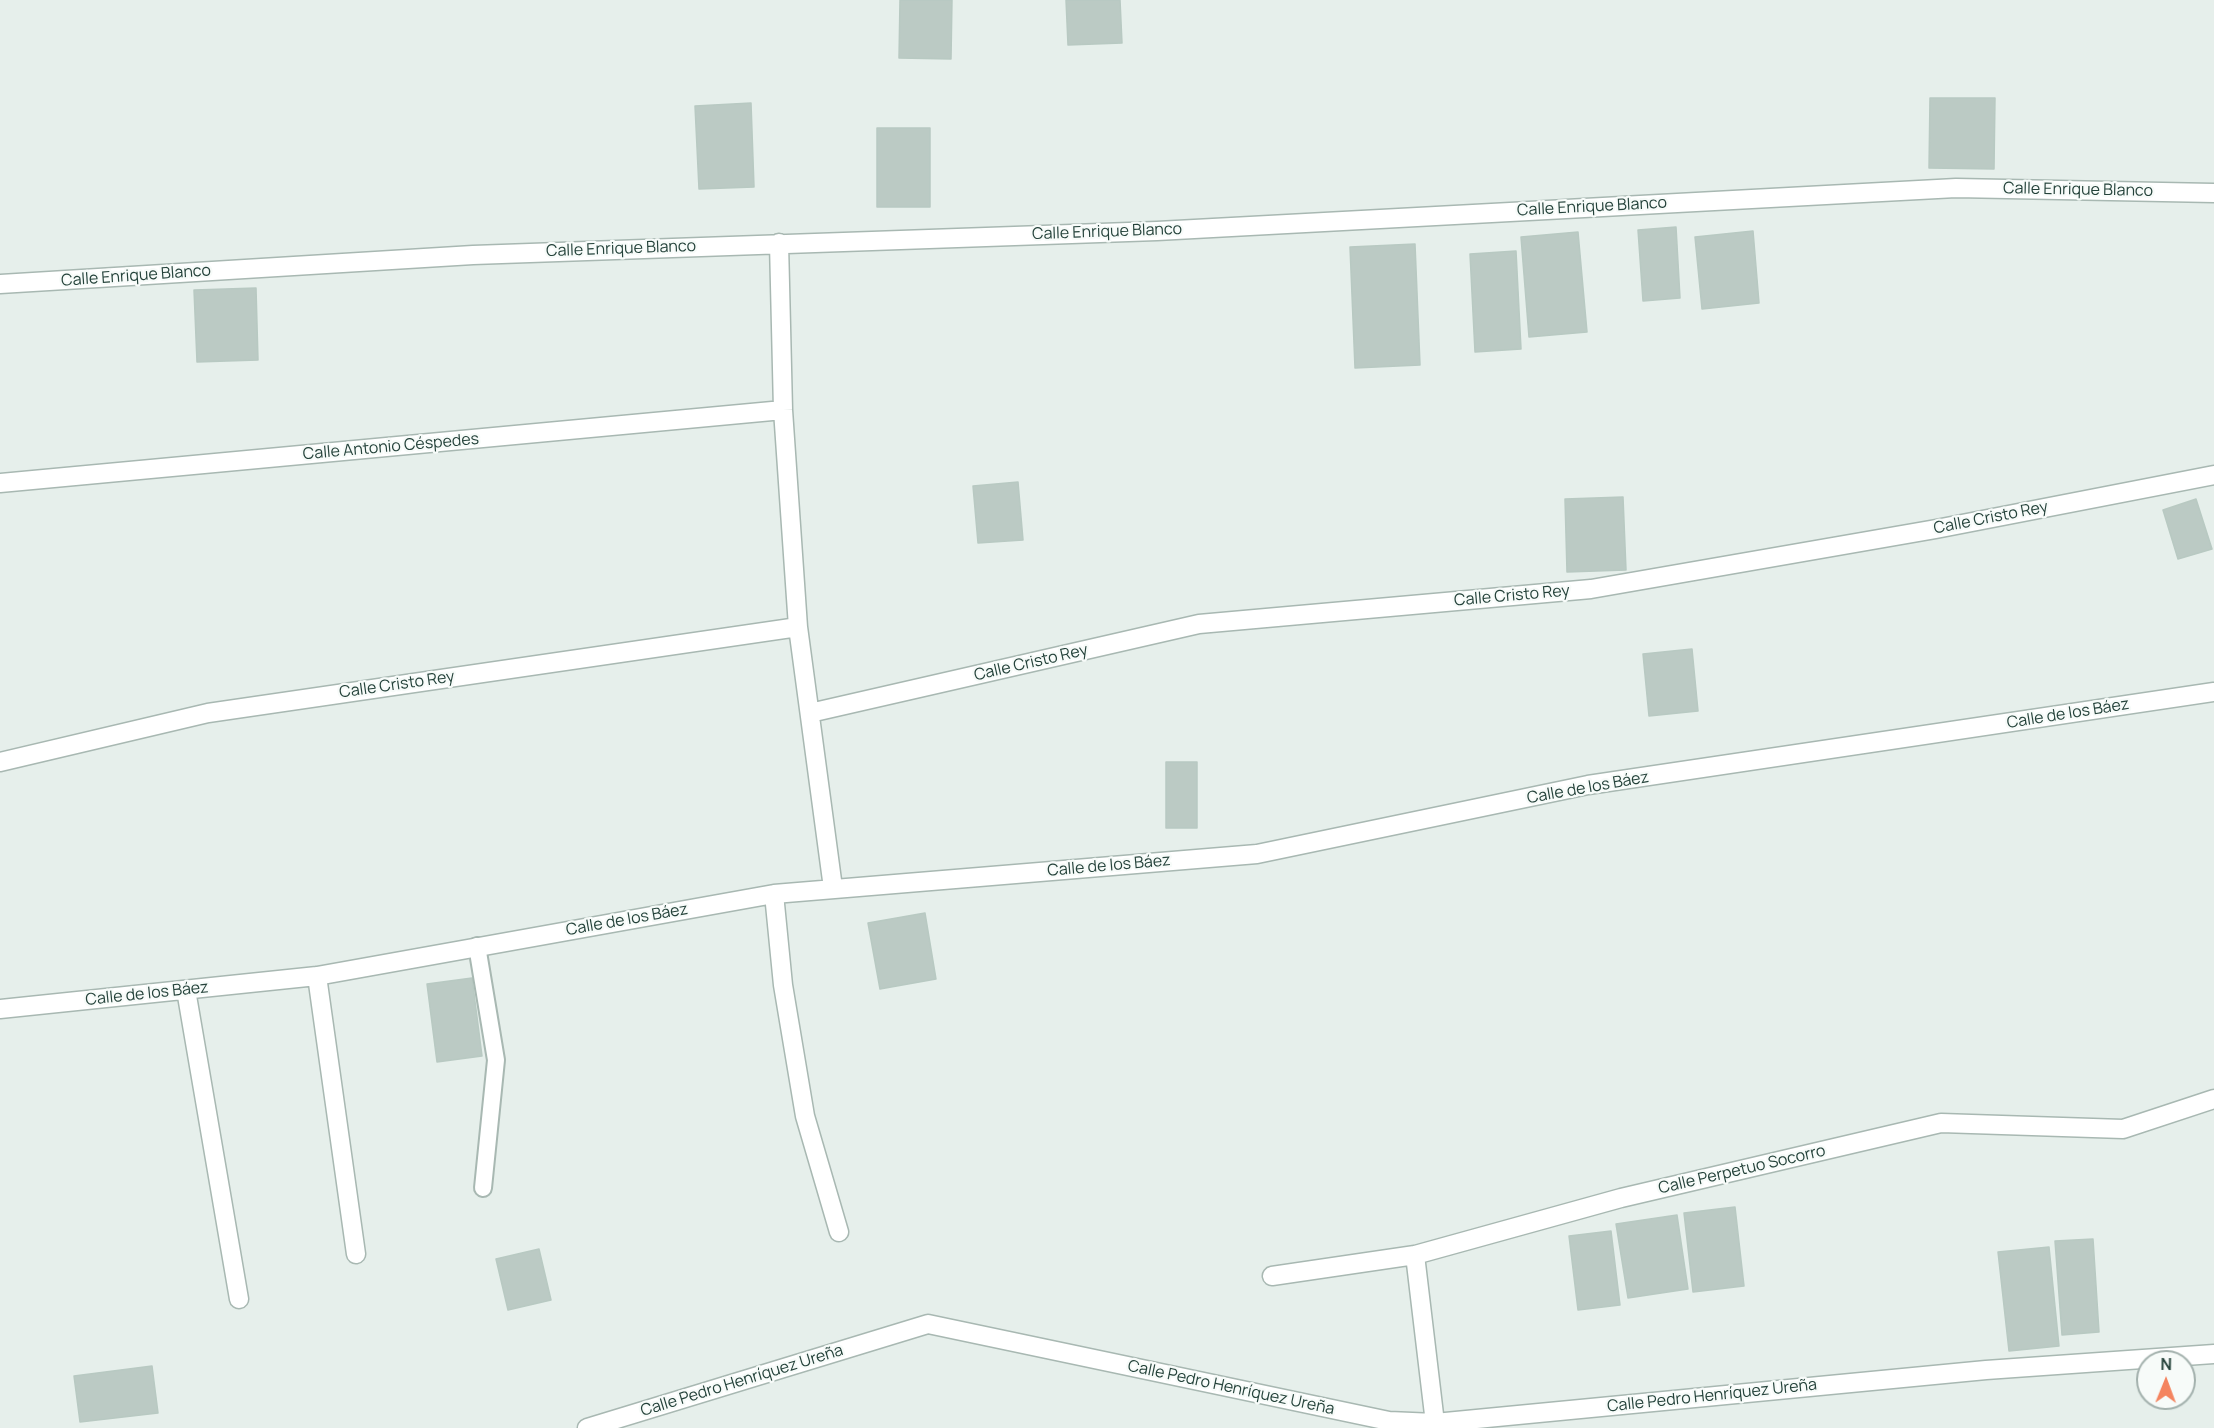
<!DOCTYPE html>
<meta charset="utf-8">
<style>
body{margin:0}
#map{position:relative;width:2214px;height:1428px;overflow:hidden;background:#e6efeb;font-family:Manrope,sans-serif}
canvas{display:block}
.north{position:absolute;left:2136px;top:1350px;width:60px;height:60px;box-sizing:border-box;background:#f7fbf9;border:2px solid #a3b1ad;border-radius:50%;rotate:1deg;font-size:16px;font-weight:700;line-height:24px;text-align:center;color:#24423a}
.north::after{content:'';display:block;margin:auto;width:21px;height:27px;background:#f4845f;clip-path:polygon(50% 0,100% 100%,50% 72%,0 100%)}
</style>
<div id="map">
<canvas width="2214" height="1428"></canvas>
<div class="north">N</div>
</div>
<script>
const ctx = document.querySelector('canvas').getContext('2d');
ctx.lineJoin = 'round';
function fillPath(path, color) { ctx.fillStyle = color; ctx.fill(path, 'evenodd'); }
function stroke(path, color, width, dash) { ctx.strokeStyle = color; ctx.lineWidth = width; ctx.lineCap = dash ? 'butt' : 'round'; ctx.setLineDash(dash || []); ctx.stroke(path); }
function write(font, color, halo, rows, align = 'center') {
  ctx.font = font + ' Manrope,sans-serif'; ctx.lineWidth = 4.5; ctx.setLineDash([]); ctx.textBaseline = 'middle'; ctx.strokeStyle = halo; ctx.fillStyle = color; for (const [text, x, y, turn = 0] of rows) {
    ctx.save(); ctx.translate(x, y); ctx.rotate((+turn || 0) * Math.PI / 180); ctx.textAlign = isNaN(turn) ? turn : align; if (halo) ctx.strokeText(text, 0, 0); ctx.fillText(text, 0, 0); ctx.restore();
  }
}
const building = new Path2D(`
 M900,0H952L951,59L899,58Z
 M1066,0H1120L1122,43L1068,45Z
 M1930,98H1995L1994,169L1929,168Z
 M751,103L754,187L699,189L695,106Z
 M877,128H930V207H877Z
 M1676,227L1680,298L1643,301L1638,230Z
 M1753,231L1759,303L1702,309L1695,237Z
 M1578,232L1587,332L1529,337L1521,237Z
 M1415,244L1420,365L1355,368L1350,247Z
 M1516,251L1521,349L1475,352L1470,254Z
 M256,288L258,360L197,362L194,290Z
 M1018,482L1023,540L978,543L973,486Z
 M1623,497L1626,570L1567,572L1565,499Z
 M2196,499L2212,549L2178,559L2163,510Z
 M1692,649L1698,711L1649,716L1643,654Z
 M1166,762H1197V828H1166Z
 M925,913L936,979L880,989L868,923Z
 M472,978L482,1056L437,1062L427,984Z
 M1735,1207L1744,1286L1693,1292L1684,1213Z
 M1677,1215L1688,1289L1628,1298L1616,1224Z
 M1611,1231L1620,1305L1578,1310L1569,1236Z
 M2093,1239L2099,1332L2062,1335L2055,1241Z
 M2049,1247L2059,1346L2009,1351L1998,1252Z
 M539,1249L551,1300L508,1310L496,1259Z
 M152,1366L158,1413L80,1422L74,1376Z`);
const lane = new Path2D(`
 M477,946L496,1060L483,1188`);
const street = new Path2D(`
 M779,243L783,410L798,627L833,888
 M0,284L473,255L1157,231L1956,188L2214,193
 M0,483L783,410
 M810,713L1199,624L1591,589L1936,529L2214,475
 M0,762L208,713L798,627
 M774,894L783,985L805,1116L839,1232
 M317,976L356,1254
 M186,990L239,1299
 M0,1009L317,976L774,894L1257,854L1588,785L2214,692
 M1415,1255L1435,1423
 M1272,1276L1415,1255L1621,1198L1941,1123L2123,1129L2214,1099
 M587,1428L928,1324L1389,1421L1435,1423L1986,1370L2214,1354`);
const streetNames = [
 ["Calle Enrique Blanco",2078,190,1],
 ["Calle Enrique Blanco",1592,207,-3],
 ["Calle Enrique Blanco",1107,232,-2],
 ["Calle Enrique Blanco",621,249,-2],
 ["Calle Enrique Blanco",136,276,-4],
 ["Calle Antonio Céspedes",391,447,-5],
 ["Calle Cristo Rey",1991,518,-11],
 ["Calle Cristo Rey",1512,596,-5],
 ["Calle Cristo Rey",1031,663,-13],
 ["Calle Cristo Rey",397,685,-8],
 ["Calle de los Báez",2068,714,-9],
 ["Calle de los Báez",1588,788,-10],
 ["Calle de los Báez",1109,866,-5],
 ["Calle de los Báez",627,920,-10],
 ["Calle de los Báez",147,994,-6],
 ["Calle Perpetuo Socorro",1742,1170,-13],
 ["Calle Pedro Henríquez Ureña",742,1381,-17],
 ["Calle Pedro Henríquez Ureña",1231,1388,12],
 ["Calle Pedro Henríquez Ureña",1712,1396,-6]
];
fillPath(building, '#bbcac4');
stroke(building, '#b8c9c2', 1.5);
stroke(lane, '#a8b8b2', 20);
stroke(street, '#a8b8b2', 21);
stroke(lane, '#fff', 16);
stroke(street, '#fff', 18);
write('16px', '#24423a', '#f7fbf9', streetNames);
</script>
